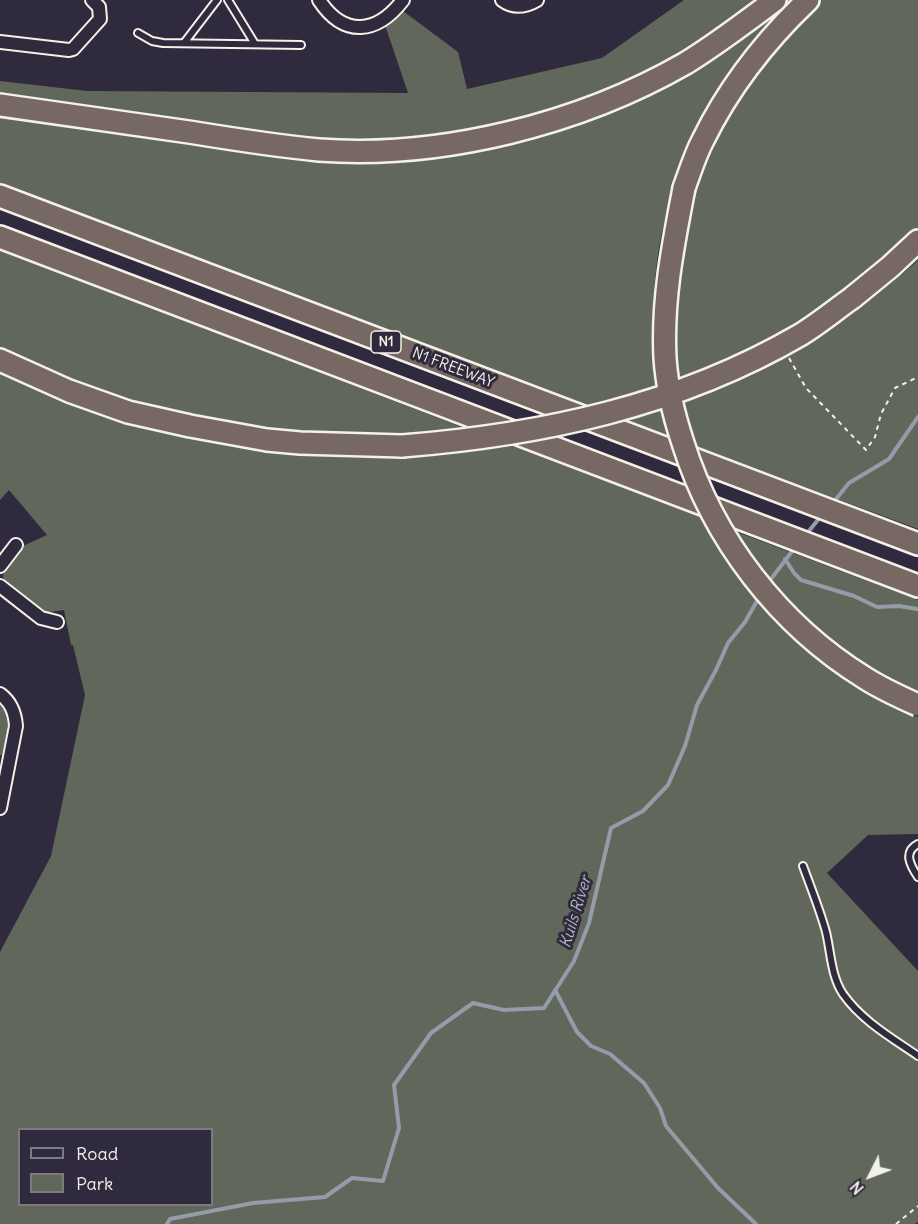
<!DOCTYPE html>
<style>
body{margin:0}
#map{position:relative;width:918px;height:1224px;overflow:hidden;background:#2f2a3d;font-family:Delius,sans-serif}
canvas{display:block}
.legend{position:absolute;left:18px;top:1128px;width:195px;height:78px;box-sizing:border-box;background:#2f2a3d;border:2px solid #7e7a81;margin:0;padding:8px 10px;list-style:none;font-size:18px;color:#f4f1e8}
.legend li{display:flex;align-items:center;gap:12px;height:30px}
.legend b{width:30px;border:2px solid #7e7a81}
.north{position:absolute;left:840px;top:1146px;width:60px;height:60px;-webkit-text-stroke:4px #2f2a3d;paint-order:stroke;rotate:228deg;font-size:16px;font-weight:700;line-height:24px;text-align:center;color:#f4f1e8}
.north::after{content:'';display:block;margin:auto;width:21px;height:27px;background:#f4f1e8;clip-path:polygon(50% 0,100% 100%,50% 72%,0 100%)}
</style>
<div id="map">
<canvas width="918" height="1224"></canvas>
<ul class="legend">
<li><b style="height:8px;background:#2f2a3d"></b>Road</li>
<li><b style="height:16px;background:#61685b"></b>Park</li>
</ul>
<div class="north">N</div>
</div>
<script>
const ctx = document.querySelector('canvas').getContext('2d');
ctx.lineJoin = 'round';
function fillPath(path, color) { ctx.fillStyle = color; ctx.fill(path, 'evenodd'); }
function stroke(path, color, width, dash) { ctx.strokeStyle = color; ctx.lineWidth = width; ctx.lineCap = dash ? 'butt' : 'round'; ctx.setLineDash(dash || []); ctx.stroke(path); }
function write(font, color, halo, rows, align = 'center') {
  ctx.font = font + ' Delius,sans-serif'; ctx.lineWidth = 6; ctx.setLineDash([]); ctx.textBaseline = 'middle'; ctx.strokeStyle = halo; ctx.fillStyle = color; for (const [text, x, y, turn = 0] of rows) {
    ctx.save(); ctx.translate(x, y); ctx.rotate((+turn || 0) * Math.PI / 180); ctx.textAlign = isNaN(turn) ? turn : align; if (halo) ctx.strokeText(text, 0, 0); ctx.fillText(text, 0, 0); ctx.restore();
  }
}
const green = new Path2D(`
 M684,0H762L711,38L645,75L563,109L526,120L438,137L334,143L0,97V81L87,91L408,93L384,22L399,8L458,52L467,89L602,58Z
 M785,0H795C771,33 748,67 724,100C713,116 698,131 690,149C654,222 647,310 658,390L593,409L0,184V111L309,154L580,118Z
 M822,0H918V233L849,293L767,344L678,382L673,333L681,233L703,162L737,98L782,40Z
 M0,250L475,432C444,434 414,438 384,438C293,440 196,423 110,396C72,384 36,367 0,351Z
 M918,260V529L697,447L684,401C771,367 849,322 918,260Z
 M0,373L54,397L104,414L174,434L255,449L336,457L386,458L431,456L515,446L701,517C750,606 823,679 918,717V834L868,835L827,873L918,971V1222L915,1224H0V952L51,856L85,695L73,645H71L64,610L44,613L6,583L3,577L4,571L23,546L47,535L9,490L0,500ZM20,1130H212V1204H20Z
 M662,409L669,438L625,421Z
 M729,529L918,600V696L866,669L836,648L767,583Z
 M0,704C14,719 6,737 2,755H0Z`);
const stream = new Path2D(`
 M832,504L849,483L889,459L918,417
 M805,536L821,516
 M785,559L794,573L801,580L854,596L877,607L899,606L917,609
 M768,583L796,546
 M555,990L577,1032L591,1046L610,1054L644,1083L660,1108L666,1126L718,1188L756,1224
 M167,1224L170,1219L253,1203L325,1197L352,1178L383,1181L399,1128L394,1085L431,1033L473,1003L504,1010L544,1008L574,961L589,923L611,828L643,811L668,785L685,746L697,705L716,670L728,643L745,622L761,594`);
const path = new Path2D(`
 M789,358L806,388L866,450L875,437L881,414L895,388L918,377
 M896,1224L918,1206`);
const lane = new Path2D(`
 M228,0L255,44
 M138,33L152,41L163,43L301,45
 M184,43L217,0
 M918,844C903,852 910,865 918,877
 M803,866C811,888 820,910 826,932C831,953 831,976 843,994C862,1021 892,1038 918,1056`);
const street = new Path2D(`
 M319,0C344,38 377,34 403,0
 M502,0C514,9 525,7 537,0
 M0,42L69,50L73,49L100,19L99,7L92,0
 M0,566L16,545
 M0,586L41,618L57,622
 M0,694C11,702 15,712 16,726L0,808`);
const highway = new Path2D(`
 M0,105C63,114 126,123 189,132C232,139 276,146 319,150C441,159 580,124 686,63C717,44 746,22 775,0
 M684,188C690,172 695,155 703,140C729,87 765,41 808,0
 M0,196L918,544
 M0,237L918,586
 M852,298L890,267L918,241
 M0,360L69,391L128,412L190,426L267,440L300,443L402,446`);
const highwayBridge = new Path2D(`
 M684,188C673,245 662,300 665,358C667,387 674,416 683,443C713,539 779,625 865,678C882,689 900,697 918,705
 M402,446C541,435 678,406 800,335C818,324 835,310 852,298`);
const shields = [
 [386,342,30]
];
const shieldNames = [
 ["N1",386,342]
];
const streetNames = [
 ["N1 FREEWAY",453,368,21]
];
const waterNames = [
 ["Kuils River",576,912,-73]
];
fillPath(green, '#61685b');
stroke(stream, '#939ca8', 4);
stroke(lane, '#f4f1e8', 10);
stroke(street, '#f4f1e8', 16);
stroke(highway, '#f4f1e8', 26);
stroke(path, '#f4f1e8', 2, [4.5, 4.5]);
stroke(lane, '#2f2a3d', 6);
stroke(street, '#2f2a3d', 12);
stroke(highway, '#776864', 21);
stroke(highwayBridge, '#f4f1e8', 26, []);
stroke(highwayBridge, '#776864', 21);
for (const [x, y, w] of shields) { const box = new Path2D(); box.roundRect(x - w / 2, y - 11, w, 22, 4.5); ctx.fillStyle = '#2f2a3d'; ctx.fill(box); stroke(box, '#f4f1e8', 1.5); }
write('bold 14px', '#f4f1e8', null, shieldNames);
write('15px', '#f4f1e8', '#2f2a3d', streetNames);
write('italic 16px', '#b3b8bd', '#2f2a3d', waterNames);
</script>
